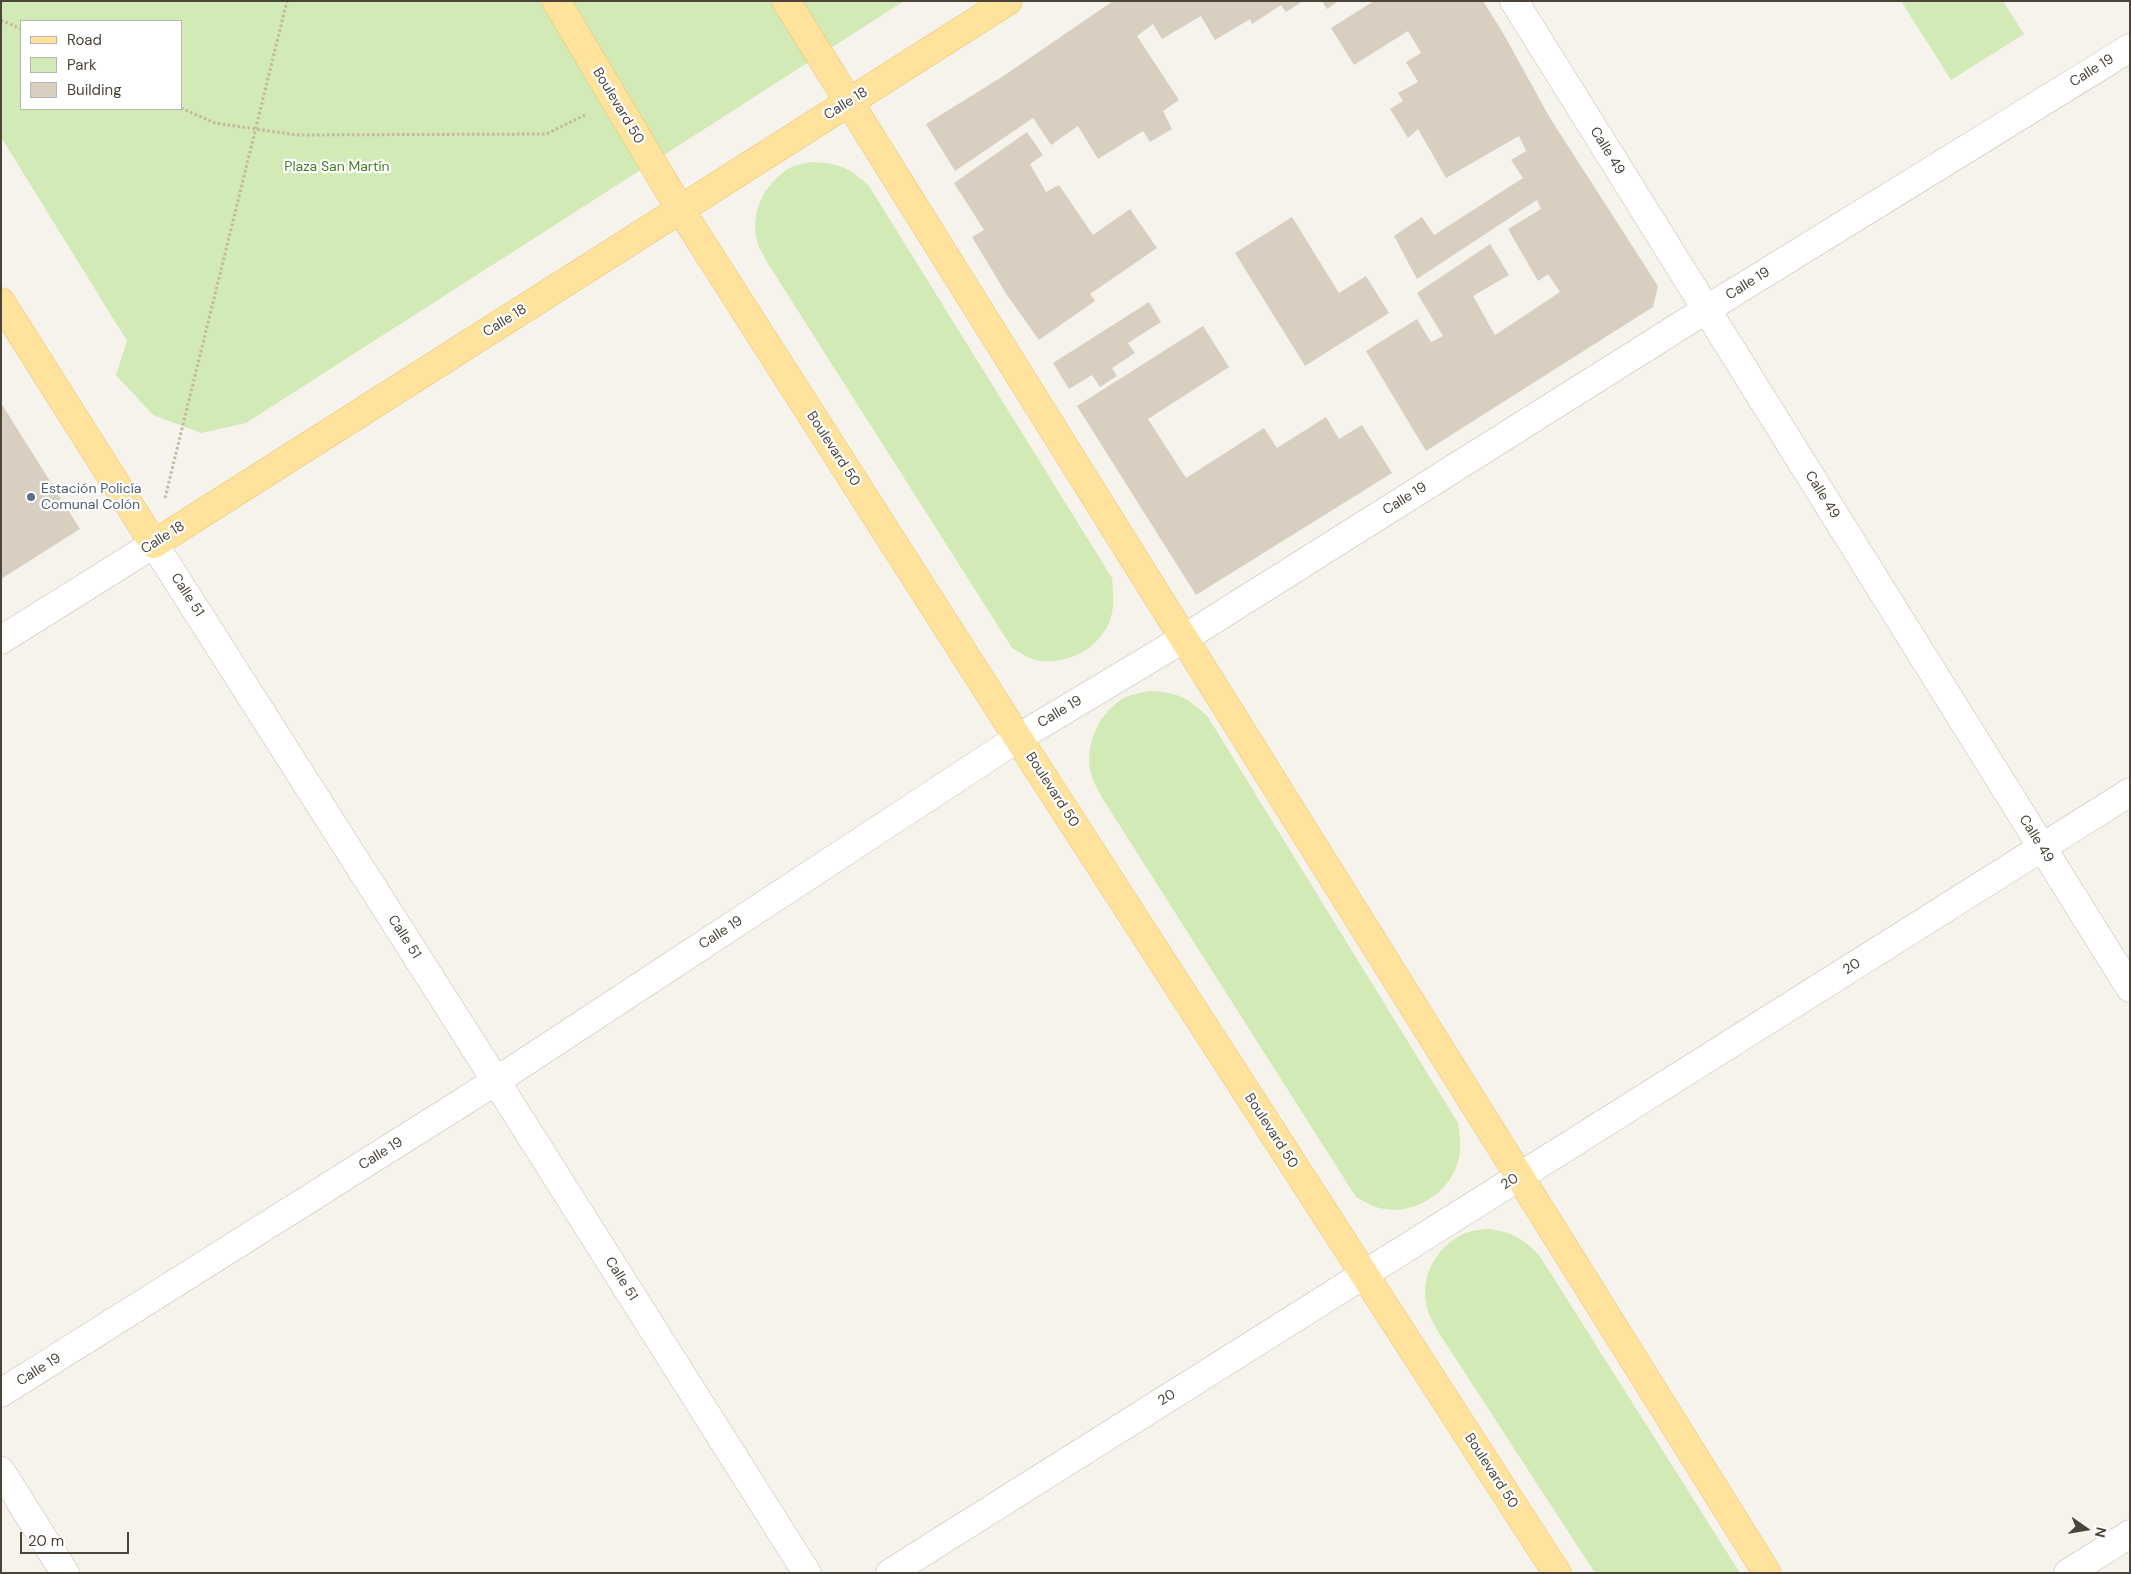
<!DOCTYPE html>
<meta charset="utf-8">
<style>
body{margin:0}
#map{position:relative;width:2131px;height:1574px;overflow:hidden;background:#f6f3ec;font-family:"DM Sans",sans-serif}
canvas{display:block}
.frame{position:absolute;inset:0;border:2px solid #4b4439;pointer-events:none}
.legend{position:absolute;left:20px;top:20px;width:162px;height:90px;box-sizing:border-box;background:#fff;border:1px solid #b7b4b0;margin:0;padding:6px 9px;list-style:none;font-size:15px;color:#4b4439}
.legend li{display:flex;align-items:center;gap:10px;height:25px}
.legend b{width:25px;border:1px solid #b7b4b0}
.north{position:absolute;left:2061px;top:1504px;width:50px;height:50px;-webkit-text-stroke:4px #fff;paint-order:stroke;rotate:103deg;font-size:14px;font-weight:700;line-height:20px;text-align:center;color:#4b4439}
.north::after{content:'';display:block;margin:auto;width:18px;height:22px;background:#4b4439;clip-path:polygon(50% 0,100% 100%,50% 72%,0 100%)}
.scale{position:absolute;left:20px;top:1532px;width:109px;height:22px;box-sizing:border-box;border:2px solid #4b4439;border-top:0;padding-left:6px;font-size:15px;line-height:18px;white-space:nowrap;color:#4b4439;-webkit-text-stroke:4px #fff;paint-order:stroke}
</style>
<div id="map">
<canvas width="2131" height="1574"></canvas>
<div class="frame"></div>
<ul class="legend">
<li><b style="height:6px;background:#ffe39c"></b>Road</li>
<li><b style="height:14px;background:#d2eab5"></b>Park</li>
<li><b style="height:14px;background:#d8cfc1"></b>Building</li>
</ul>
<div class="north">N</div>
<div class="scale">20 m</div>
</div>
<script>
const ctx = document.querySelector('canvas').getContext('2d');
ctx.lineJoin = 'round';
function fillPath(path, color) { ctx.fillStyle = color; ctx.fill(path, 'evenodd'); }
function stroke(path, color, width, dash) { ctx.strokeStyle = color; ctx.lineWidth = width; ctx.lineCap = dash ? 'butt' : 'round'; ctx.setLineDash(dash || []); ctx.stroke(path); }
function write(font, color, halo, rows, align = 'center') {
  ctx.font = font + ' "DM Sans",sans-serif'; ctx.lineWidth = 4.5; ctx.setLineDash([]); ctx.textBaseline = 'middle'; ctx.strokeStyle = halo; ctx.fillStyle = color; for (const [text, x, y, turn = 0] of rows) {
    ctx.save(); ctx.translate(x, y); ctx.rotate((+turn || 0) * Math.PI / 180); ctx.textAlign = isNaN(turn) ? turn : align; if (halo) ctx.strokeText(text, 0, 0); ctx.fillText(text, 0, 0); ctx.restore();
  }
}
const green = new Path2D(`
 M1,1H904L246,423L201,433L153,415L116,375L127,341L1,137ZM21,21H181V109H21Z
 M1901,1H2003L2024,34L1951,80Z
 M811,162C838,163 849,167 869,186L1112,578C1113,591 1115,603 1111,617C1102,649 1061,670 1029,658C1024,655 1018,651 1012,648L767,262C764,256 760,250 758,244C749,215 763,185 788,169C794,165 803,164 811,162Z
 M1148,691C1177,692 1188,697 1208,717L1458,1123C1460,1137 1462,1151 1457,1165C1446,1197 1407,1219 1373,1206C1368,1204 1362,1200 1356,1197L1101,796C1098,789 1093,782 1091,774C1084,745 1099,711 1126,697C1132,694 1141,693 1148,691Z
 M1488,1229C1512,1232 1522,1238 1539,1255L1740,1573H1595L1437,1330C1431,1319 1425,1308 1425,1294C1424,1268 1443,1240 1469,1232C1474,1230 1481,1230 1488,1229Z`);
const building = new Path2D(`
 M1113,1H1303L1286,12L1281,5L1252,24L1250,19L1215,40L1201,16L1162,39L1153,24L1137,36L1179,100L1163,111L1172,129L1150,142L1143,131L1098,159L1078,126L1051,145L1033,118L955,171L926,124L1005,75Z
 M1322,1H1339L1327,9Z
 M1374,1H1483L1503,33L1550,118L1658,286L1653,307L1426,451L1366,351L1417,319L1431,342L1443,336L1417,293L1490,244L1509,275L1473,296L1495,335L1560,292L1548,274L1538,281L1508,229L1541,209L1537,200L1417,279L1394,236L1422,217L1434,235L1523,178L1511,160L1526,151L1519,136L1446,178L1418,129L1408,138L1390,109L1403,101L1398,93L1418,82L1406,62L1421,53L1408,31L1354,65L1331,28Z
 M1027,132L1043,155L1030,164L1046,192L1059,185L1093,235L1130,209L1157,248L1090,294L1095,301L1039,340L1007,295L972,237L984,230L954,183Z
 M1292,217L1339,293L1366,276L1389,313L1305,366L1235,253Z
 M1149,302L1161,322L1128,343L1135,353L1112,368L1117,376L1100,387L1092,375L1069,389L1053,363Z
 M1203,326L1229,367L1148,419L1186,478L1264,428L1277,448L1326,417L1339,439L1362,425L1392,473L1196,595L1077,406Z
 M1,403L80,529L1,579Z`);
const path = new Path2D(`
 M1,20L21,29
 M181,108L215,123L297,135L546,134L587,114
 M165,498L287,1`);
const minor = new Path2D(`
 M1514,1L2130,988
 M1,640L154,544L496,1081L807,1573
 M1,1393L496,1081L1018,738L1183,639L1707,309L2130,48
 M1,1471L65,1573
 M890,1573L2130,792
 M2068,1573L2130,1534`);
const major = new Path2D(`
 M556,1L680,209L1018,738L1557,1573
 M786,1L1767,1573
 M1,302L154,544L1008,1`);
const markers = [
 [31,497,5,"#5c6f8a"]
];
const streetNames = [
 ["Calle 19",2092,71,-32],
 ["Calle 18",846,104,-32],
 ["Boulevard 50",618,106,59],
 ["Calle 49",1607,151,58],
 ["Calle 19",1748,284,-32],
 ["Calle 18",505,321,-32],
 ["Boulevard 50",833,449,57],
 ["Calle 49",1822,495,58],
 ["Calle 19",1405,499,-32],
 ["Calle 18",163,538,-32],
 ["Calle 51",187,595,57],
 ["Calle 19",1060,712,-31],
 ["Boulevard 50",1052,790,57],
 ["Calle 49",2036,839,58],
 ["Calle 19",721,933,-33],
 ["Calle 51",404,937,57],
 ["20",1852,967,-32],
 ["Boulevard 50",1271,1131,57],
 ["Calle 19",381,1154,-32],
 ["20",1510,1182,-32],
 ["Calle 51",621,1279,58],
 ["Calle 19",39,1370,-32],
 ["20",1167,1398,-32],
 ["Boulevard 50",1491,1471,57]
];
const parkNames = [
 ["Plaza San Martín",337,167]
];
const serviceNames = [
 ["Estación Policía",41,489],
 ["Comunal Colón",41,505]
];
fillPath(green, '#d2eab5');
fillPath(building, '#d8cfc1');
stroke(minor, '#c2bbae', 29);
stroke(major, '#e6c16a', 29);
stroke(path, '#c4b79f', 3, [2.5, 2.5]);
stroke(minor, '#fff', 28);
stroke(major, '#ffe39c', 28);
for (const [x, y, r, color] of markers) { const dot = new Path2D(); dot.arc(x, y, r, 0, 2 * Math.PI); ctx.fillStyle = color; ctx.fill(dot); stroke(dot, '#fff', 2); }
write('14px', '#4b4439', '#fff', streetNames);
write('14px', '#4a7f2a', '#fff', parkNames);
write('14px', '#4e5e75', '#fff', serviceNames, 'left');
</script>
